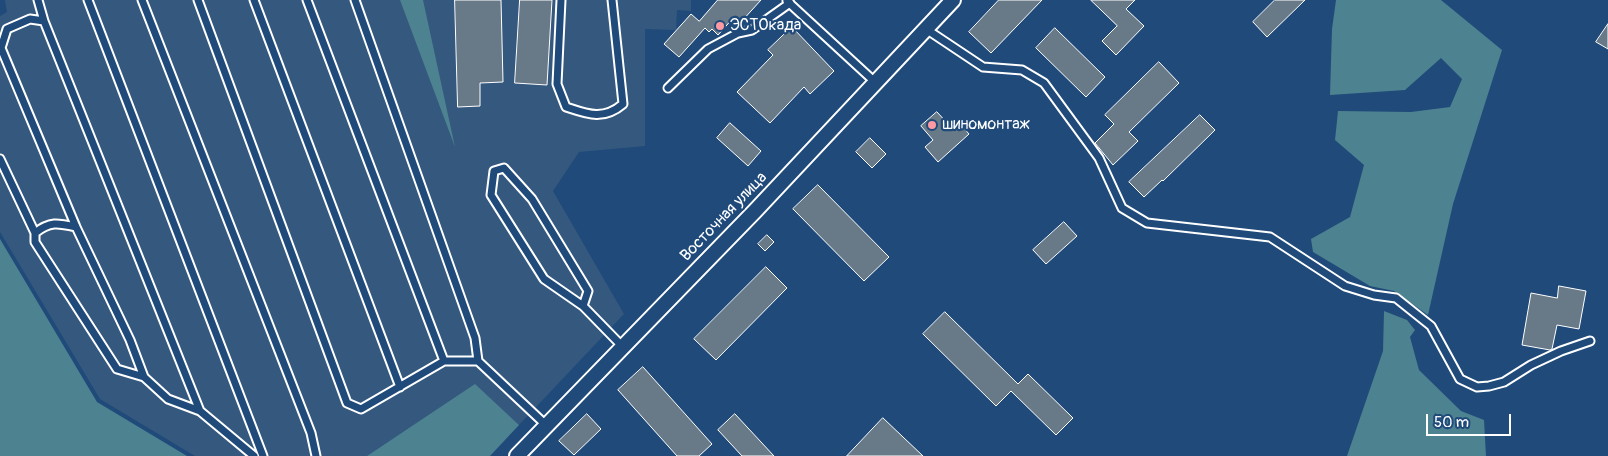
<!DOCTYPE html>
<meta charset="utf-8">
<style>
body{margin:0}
#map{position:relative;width:1608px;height:456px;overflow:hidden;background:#1f4a7a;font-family:Pangolin,sans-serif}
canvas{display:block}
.scale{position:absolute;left:1426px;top:414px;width:85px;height:22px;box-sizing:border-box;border:2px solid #fff;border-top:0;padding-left:6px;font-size:15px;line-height:18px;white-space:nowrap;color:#fff;-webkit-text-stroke:4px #1f4a7a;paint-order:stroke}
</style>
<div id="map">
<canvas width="1608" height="456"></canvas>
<div class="scale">50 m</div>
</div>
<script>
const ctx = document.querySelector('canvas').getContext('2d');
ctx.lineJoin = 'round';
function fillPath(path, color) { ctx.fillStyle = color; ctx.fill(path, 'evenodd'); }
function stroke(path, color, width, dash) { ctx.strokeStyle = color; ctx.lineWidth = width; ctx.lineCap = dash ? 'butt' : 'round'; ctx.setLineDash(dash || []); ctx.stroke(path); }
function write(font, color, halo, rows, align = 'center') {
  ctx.font = font + ' Pangolin,sans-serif'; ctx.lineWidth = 4.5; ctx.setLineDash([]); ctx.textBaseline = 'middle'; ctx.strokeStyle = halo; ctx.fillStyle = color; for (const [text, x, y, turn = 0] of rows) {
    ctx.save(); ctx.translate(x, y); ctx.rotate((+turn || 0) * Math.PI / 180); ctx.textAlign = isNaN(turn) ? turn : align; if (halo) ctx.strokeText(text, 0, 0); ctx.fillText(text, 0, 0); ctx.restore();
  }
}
const built = new Path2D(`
 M5,0H691V11L677,10L676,30L645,29V146L579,152L553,191L624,314L519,425L475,385L367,456H195L100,399L0,232V16L7,12Z`);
const green = new Path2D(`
 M400,0H423L455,147Z
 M1336,0H1441L1502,50L1453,204L1428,315L1394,291L1370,286L1313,252L1311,239L1350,217L1364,165L1335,140L1338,111L1411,112L1450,107L1462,79L1441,58L1405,90L1330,95L1332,29Z
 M0,239L97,402L187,456H0Z
 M1384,311L1407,320L1415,330L1410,337L1419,370L1461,411L1484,420L1486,456H1347L1383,351Z
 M475,384L519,425L490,456H367Z`);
const building = new Path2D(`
 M455,0H501L503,82L480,83V106L458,107Z
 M520,0H552L547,85L515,83Z
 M718,0H761L741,22L735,16L718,35L712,29L709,32L705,28L679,57L664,44L691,14L699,21Z
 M999,0H1042L991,53L969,32Z
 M1091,0H1135L1126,9L1144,26L1116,55L1102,41L1117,26Z
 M1275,0H1305L1267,37L1253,22Z
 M1608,24V49L1596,42Z
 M792,27L834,71L810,94L804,87L770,123L737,92L773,55L768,50Z
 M1055,28L1105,77L1086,97L1036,48Z
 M1159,62L1179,83L1129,132L1138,141L1113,165L1095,143L1114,124L1105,115Z
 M937,112L949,125L956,119L969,134L938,162L925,147L933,140L921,126Z
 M1200,115L1215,130L1163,181L1162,180L1144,197L1129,182Z
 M730,123L761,151L748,166L717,138Z
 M870,138L886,154L872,168L856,152Z
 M818,185L889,257L864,281L793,209Z
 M1064,222L1077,236L1046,264L1033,250Z
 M767,235L774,242L765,251L758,244Z
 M766,267L787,288L716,360L694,339Z
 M1559,286L1586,291L1579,329L1557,325L1552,349L1550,350L1522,345L1531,293L1557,298Z
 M945,312L1018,384L1028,374L1073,418L1056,435L1011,391L996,406L923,334Z
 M643,367L712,444L699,456H677L618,390Z
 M587,414L601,429L574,455L559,441Z
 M735,414L774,456H742L718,430Z
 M883,418L923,456H847Z`);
const service = new Path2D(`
 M38,0L44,21
 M88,0L263,456
 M142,0L311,433L316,456
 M198,0L347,403L361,409L444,361H478
 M254,0L400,387
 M307,0L444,361
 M355,0L475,338L478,361L547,426
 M561,0L557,84L566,107C587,114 603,121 623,104L612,0
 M787,1L875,82
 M926,29L983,67L1022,70L1044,83L1099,158L1122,208L1147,223L1270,237L1345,286L1374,295L1396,298L1431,326L1460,379L1477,387L1489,386L1504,382L1531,365L1561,351L1590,341
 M668,88L708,49L738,33L752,30L790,3
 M0,159L35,233V242L117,369L144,377L168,399L200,411L254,456
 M35,233C50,221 58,223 76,227
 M583,306L588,291L532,199L504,168L494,171L491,195L544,279L583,306L622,346
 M144,377L130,340L76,227L1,48L7,29L30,19L44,21L200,411`);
const minor = new Path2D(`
 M517,456L755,211L953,0`);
const markers = [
 [720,26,5,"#ff9aa2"],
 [932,125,5,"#ff9aa2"]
];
const poiNames = [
 ["ЭСТОкада",730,26],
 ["шиномонтаж",942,125]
];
const streetNames = [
 ["Восточная улица",724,217,-46]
];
fillPath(built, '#35587e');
fillPath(green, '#4d8290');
fillPath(building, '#687988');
stroke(building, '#fff', 1);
stroke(service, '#fff', 11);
stroke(minor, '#fff', 18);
stroke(service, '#1f4a7a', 7);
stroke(minor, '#1f4a7a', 14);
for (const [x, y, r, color] of markers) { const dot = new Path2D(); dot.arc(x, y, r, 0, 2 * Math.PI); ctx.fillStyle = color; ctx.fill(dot); stroke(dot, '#1f4a7a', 2); }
write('16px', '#fff', '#1f4a7a', poiNames, 'left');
write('16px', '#fff', '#1f4a7a', streetNames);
</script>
